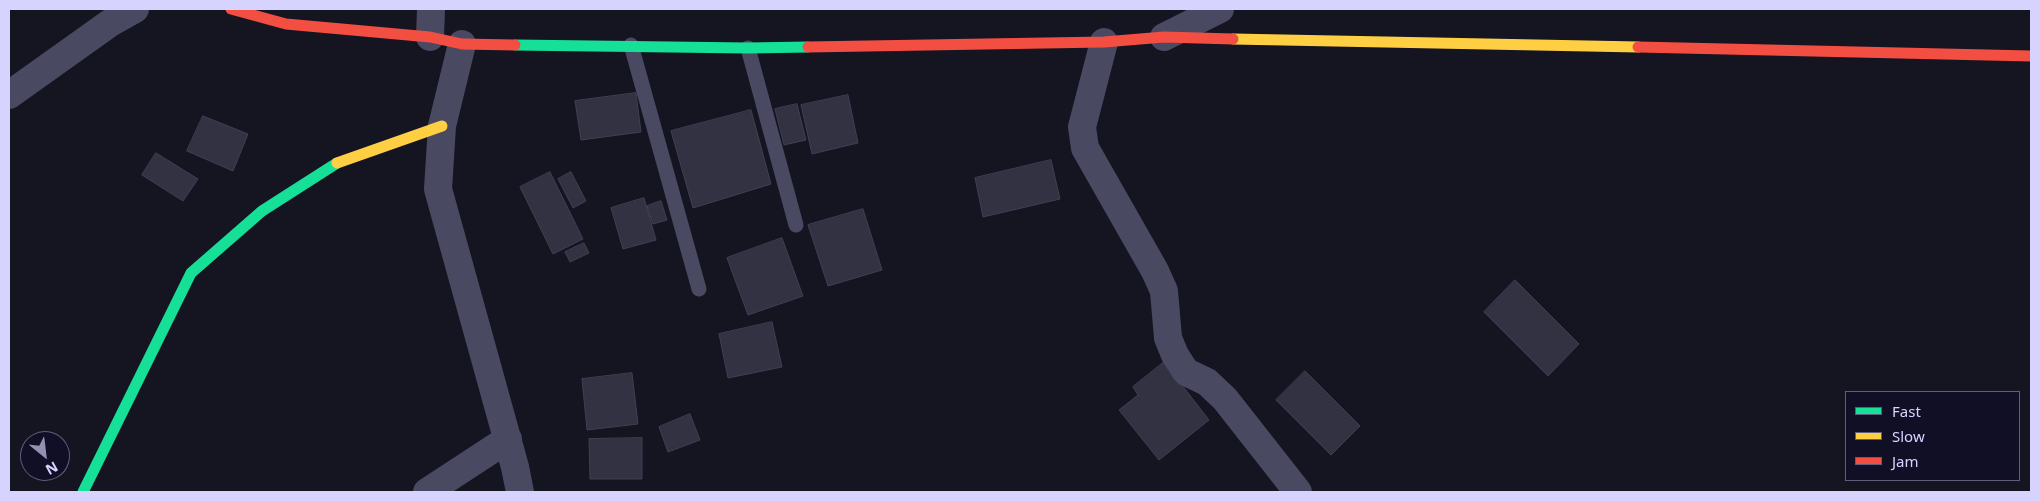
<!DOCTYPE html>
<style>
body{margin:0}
#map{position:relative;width:2040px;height:501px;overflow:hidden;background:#151421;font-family:"Noto Sans",sans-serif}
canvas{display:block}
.frame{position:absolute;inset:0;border:10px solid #d6d4ff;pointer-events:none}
.legend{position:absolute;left:1845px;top:391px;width:175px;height:90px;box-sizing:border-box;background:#110f26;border:1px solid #605e7d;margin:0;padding:6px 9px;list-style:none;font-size:15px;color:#d6d4ff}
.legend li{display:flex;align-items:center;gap:10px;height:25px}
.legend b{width:25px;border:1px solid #605e7d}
.north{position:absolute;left:20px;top:431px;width:50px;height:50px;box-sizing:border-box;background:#110f26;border:1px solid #605e7d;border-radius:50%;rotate:151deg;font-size:14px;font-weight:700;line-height:20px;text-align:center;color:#d6d4ff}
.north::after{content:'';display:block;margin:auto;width:18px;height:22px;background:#9291b1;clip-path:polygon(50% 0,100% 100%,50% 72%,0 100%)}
</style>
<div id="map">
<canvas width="2040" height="501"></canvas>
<div class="frame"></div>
<ul class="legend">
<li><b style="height:6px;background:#16e098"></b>Fast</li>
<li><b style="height:6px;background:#ffcf43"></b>Slow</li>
<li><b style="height:6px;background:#f24e42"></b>Jam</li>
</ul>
<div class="north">N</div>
</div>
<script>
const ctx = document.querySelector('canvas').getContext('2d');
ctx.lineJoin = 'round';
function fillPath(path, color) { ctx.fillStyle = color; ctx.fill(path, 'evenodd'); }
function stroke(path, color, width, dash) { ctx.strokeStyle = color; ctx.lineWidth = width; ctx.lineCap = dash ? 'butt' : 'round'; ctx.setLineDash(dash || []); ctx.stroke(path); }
const building = new Path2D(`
 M636,93L641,132L581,140L575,101Z
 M848,95L858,143L812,154L801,105Z
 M797,104L806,140L784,145L775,109Z
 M751,110L771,184L693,208L671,131Z
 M203,116L248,134L233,171L187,151Z
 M156,153L198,179L183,201L142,175Z
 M1051,160L1060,199L983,217L975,178Z
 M550,172L583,239L553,254L520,187Z
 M571,172L586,201L573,208L558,179Z
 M644,198L656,240L623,249L611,208Z
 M661,201L667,220L653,224L647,206Z
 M863,209L882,270L828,286L808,225Z
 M782,238L803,296L748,315L727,258Z
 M584,243L589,253L570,262L565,252Z
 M1515,280L1579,344L1548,376L1484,312Z
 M772,322L782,367L728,378L719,334Z
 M1164,362L1209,420L1159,460L1119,410L1138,395L1133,387Z
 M1305,371L1360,426L1331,455L1276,400Z
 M632,373L638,424L587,430L582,379Z
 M690,414L700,440L668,452L659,427Z
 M642,438V479H590L589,439Z`);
const lane = new Path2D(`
 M631,45L699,289
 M748,48L796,225`);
const street = new Path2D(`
 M430,37L431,9
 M1164,37L1220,9
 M1104,42L1082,127L1085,148L1155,271L1164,291L1168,338L1175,355L1186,372L1207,382L1225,399L1298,492
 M462,44L442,126L438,189L515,467L520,492
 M9,95L110,23L135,9
 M427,492L508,439`);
const fast = new Path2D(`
 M515,45L748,48L808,47
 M83,492L191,273L262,211L337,163`);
const slow = new Path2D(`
 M1233,39L1638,47
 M337,163L442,126`);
const jam = new Path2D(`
 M231,9L286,24L430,37L462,44L515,45
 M808,47L1104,42L1164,37L1233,39
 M1638,47L2031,56`);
fillPath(building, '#333243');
stroke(building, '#413f54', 1);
stroke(lane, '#494a62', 15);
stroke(street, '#494a62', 28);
stroke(fast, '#16e098', 11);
stroke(slow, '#ffcf43', 11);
stroke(jam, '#f24e42', 11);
</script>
